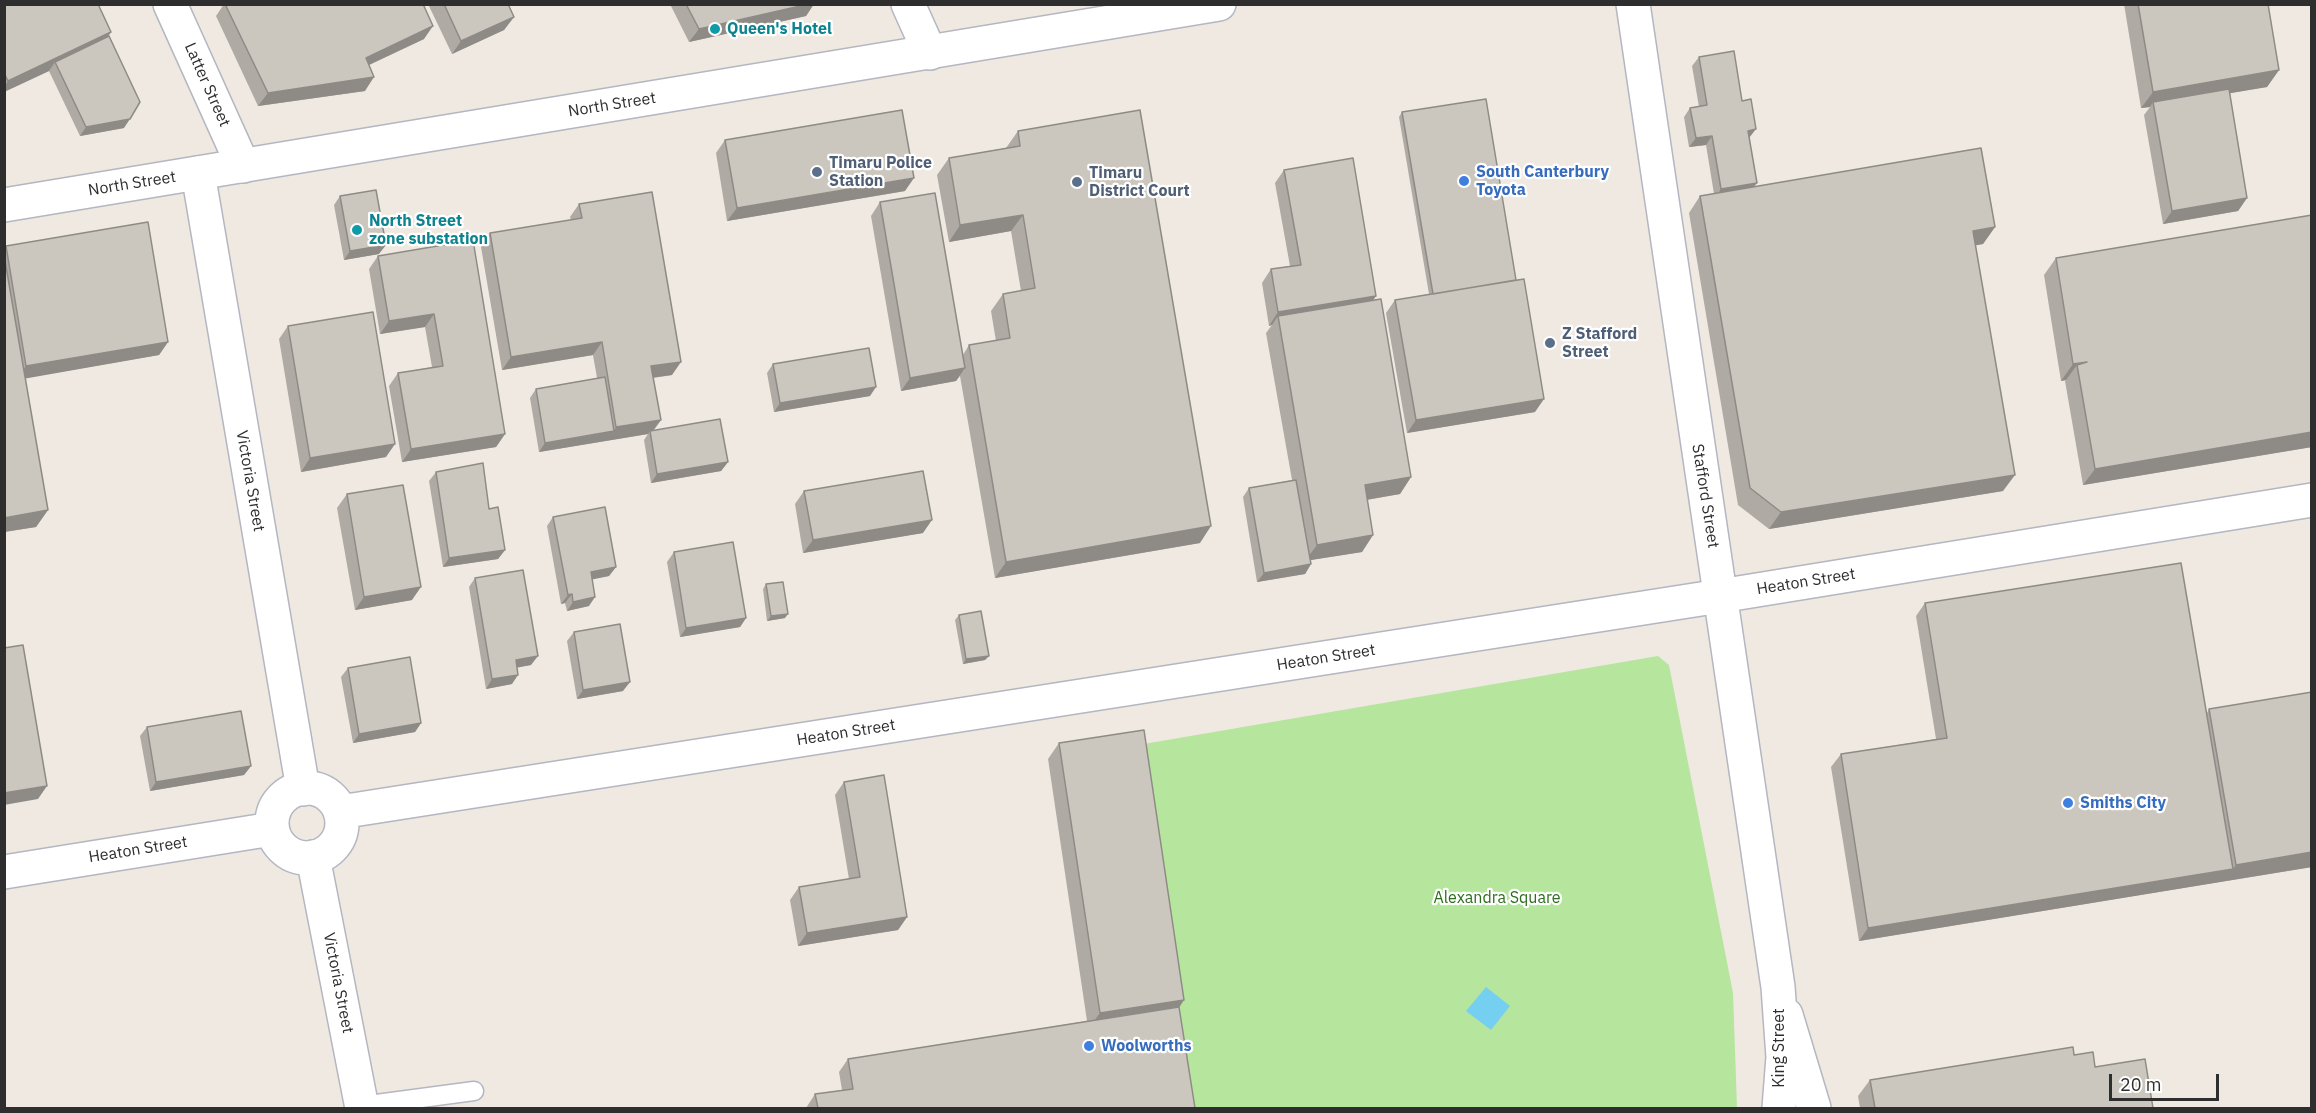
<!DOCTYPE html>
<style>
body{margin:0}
#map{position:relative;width:2316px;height:1113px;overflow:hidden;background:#efe9e1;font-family:"IBM Plex Sans",sans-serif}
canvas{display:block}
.frame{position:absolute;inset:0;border:6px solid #2e2e2e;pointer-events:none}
.scale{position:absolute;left:2109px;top:1074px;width:110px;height:27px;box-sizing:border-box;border:3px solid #2e2e2e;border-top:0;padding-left:8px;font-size:18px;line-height:21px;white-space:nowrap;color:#2e2e2e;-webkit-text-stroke:4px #fff;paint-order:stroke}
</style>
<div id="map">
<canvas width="2316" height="1113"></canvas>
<div class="frame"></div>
<div class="scale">20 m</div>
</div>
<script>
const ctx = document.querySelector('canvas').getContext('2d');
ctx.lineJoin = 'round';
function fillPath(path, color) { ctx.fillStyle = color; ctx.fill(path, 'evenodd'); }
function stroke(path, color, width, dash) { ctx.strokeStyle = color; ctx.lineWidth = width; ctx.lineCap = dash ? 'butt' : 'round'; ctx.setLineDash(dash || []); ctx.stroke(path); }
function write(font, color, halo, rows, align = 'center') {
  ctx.font = font + ' "IBM Plex Sans",sans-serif'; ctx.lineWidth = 4.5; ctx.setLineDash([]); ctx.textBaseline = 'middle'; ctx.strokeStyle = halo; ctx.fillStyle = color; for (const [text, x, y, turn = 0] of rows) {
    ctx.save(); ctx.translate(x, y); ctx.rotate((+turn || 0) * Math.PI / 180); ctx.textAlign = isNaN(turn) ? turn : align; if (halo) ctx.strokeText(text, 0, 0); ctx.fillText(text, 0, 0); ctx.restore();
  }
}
const green = new Path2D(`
 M1658,656L1669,665L1733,993L1737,1108H1189L1132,746Z`);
const water = new Path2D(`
 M1486,987L1510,1006L1491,1030L1466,1011Z`);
const service = new Path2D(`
 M354,1107L474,1091`);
const minor = new Path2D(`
 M170,4L243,166
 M908,4L930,53
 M198,173L303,789
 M313,857L362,1108`);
const tertiary = new Path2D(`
 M4,205L1219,4
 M272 823a35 35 0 1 1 70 0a35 35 0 1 1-70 0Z
 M340,812L1720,596
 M4,872L272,829
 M1786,1015L1814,1108`);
const secondary = new Path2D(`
 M1633,4L1778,987L1783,1057L1779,1108
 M1720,596L2312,500`);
const wall = new Path2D(`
 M4,4L109,36L124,128L80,136L49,71L4,92Z
 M224,4H423L424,39L369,65L365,91L258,106L216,16Z
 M428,4H508L514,17L504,30L452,54Z
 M670,4H814L806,16L689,42Z
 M2124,4H2268L2279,70L2267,87L2230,93L2247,198L2238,211L2163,224L2144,115L2150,107L2141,108Z
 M1699,57L1749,138L1753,187L1995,227L1983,244L1975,245L2003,491L1769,529L1738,505L1689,213L1700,196L1714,194L1706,145L1689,147L1684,117L1690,108L1699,107L1692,66Z
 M1402,112L1535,412L1407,433L1386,313L1395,300L1429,294L1399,117Z
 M1018,131L1200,543L995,578L960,376L956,381L901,391L871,216L880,202L963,355L969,345L996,341L991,311L1003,294L1021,291L1011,231L949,242L937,175L949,158L1006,148Z
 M725,140L905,191L727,221L716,153Z
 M1284,170L1376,296L1373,300L1411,477L1400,494L1367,500L1373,535L1362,552L1310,560L1311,564L1305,574L1257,582L1243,497L1249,488L1292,480L1266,333L1272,325L1269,326L1262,283L1271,269L1290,266L1275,183Z
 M340,196L379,254L344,260L334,205Z
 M579,204L672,375L653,378L661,420L654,430L728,462L721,471L651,483L644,440L648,434L539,452L530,398L536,389L597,378L593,355L502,370L481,247L490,233L571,220L570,217Z
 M2312,215V447L2083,485L2065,381L2066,380L2061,381L2044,275L2056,258Z
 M473,240L505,434L496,447L402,462L389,386L398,373L432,367L425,327L380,334L369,269L378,256Z
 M6,246L168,342L159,355L25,378L48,510L36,527L4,532V248Z
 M288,326L386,457L301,472L279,339Z
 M773,364L870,396L774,412L767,373Z
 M436,472L489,509L505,550L498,559L443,567L429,481Z
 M804,491L923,533L803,553L795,504Z
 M347,494L412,600L355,610L337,508Z
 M553,517L616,567L609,576L592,579L589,606L567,611L565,603L561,604L547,526Z
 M674,552L746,618L740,627L680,637L667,562Z
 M475,578L531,665L517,667L512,684L486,689L469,587Z
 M766,584L785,618L767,621L763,589Z
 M1925,603L2207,713L2209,709L2312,867L1859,941L1831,767L1841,754L1936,739L1916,616Z
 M959,615L989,656L985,660L963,664L955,620Z
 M574,632L623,691L577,699L567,641Z
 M348,668L421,723L415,732L353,743L341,677Z
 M147,727L251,766L244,775L150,791L140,736Z
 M1059,743L1179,1007L1195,1108H806L815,1094L842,1090L839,1072L848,1059L1087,1021L1048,759Z
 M844,782L907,917L898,930L798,946L790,900L799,887L849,879L835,795Z
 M2074,1055L2095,1067L2153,1108H1860L1858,1096L1870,1080Z`);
const shadedWall = new Path2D(`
 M809,4H814L806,16L689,42L699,29Z
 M514,17L504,30L452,54L461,41Z
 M433,26L424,39L356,71L366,58Z
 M111,32L102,46L55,62L49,71L4,92V87L8,81Z
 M2279,70L2267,87L2154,106L2153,102L2150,107L2141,108L2153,92Z
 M374,77L365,91L258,106L268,93Z
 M130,119L124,128L80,136L86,127Z
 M1756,129L1749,138L1748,131Z
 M1712,136L1706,145L1689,147L1696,138Z
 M914,178L905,191L727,221L737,208Z
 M1757,183L1750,192L1715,198L1721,189Z
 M2247,198L2238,211L2163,224L2172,211Z
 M1023,215L1011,231L949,242L960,225Z
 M1995,227L1983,244L1961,248L1973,231Z
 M386,245L379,254L344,260L350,251Z
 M1376,296L1367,309L1278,316L1272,325L1269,326L1278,312Z
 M434,314L425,327L380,334L389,321Z
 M168,342L159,355L17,380L26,366Z
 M602,342L593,355L502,370L511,357Z
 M681,362L672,375L642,379L651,366Z
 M2087,362L2077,365L2066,380L2061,381L2073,364Z
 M965,368L956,381L901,391L910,378Z
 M876,387L870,396L774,412L780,403Z
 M1544,399L1535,412L1407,433L1416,420Z
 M661,420L651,433L650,431L648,434L539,452L545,443L614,431L616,427Z
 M2312,432V447L2083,485L2095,469Z
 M505,434L496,447L402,462L411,449Z
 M395,444L386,457L301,472L310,458Z
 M728,462L721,471L651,483L657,474Z
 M2015,475L2003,491L1769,529L1781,512Z
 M1411,477L1400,494L1353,502L1365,485Z
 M48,510L36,527L4,532V518Z
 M932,520L923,533L803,553L813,540Z
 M1211,526L1200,543L995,578L1006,562Z
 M1373,535L1362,552L1305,561L1317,545Z
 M505,550L498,559L443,567L449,558Z
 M1311,564L1305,574L1257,582L1264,573Z
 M616,567L609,576L585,581L591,572Z
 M421,587L412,600L355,610L364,597Z
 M572,594L565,603L561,604L568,595Z
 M595,597L589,606L567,611L573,602Z
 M788,614L785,618L767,621L771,616Z
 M746,618L740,627L680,637L686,628Z
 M538,656L531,665L510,669L516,660Z
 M989,656L985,660L963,664L966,659Z
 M518,675L512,684L486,689L492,679Z
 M630,682L623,691L577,699L583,690Z
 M421,723L415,732L353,743L359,734Z
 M251,766L244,775L150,791L156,782Z
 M47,786L38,799L4,805V793Z
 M2312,852V867L1859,941L1868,928L2233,869L2236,865Z
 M907,917L898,930L798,946L807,933Z
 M1184,1000L1173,1017L1088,1029L1100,1013Z`);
const building = new Path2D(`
 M4,4H98L111,32L8,81L4,73Z
 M225,4H423L433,26L366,58L374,77L268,93Z
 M444,4H508L514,17L461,41Z
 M686,4H809L699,29Z
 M2138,4H2268L2279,70L2153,92Z
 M109,36L140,102L130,119L86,127L55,62Z
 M1734,51L1742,101L1751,99L1756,129L1748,131L1757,183L1721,189L1712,136L1696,138L1690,108L1707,105L1699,57Z
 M2229,89L2247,198L2172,211L2153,102Z
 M1486,99L1516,280L1433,294L1402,112Z
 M902,110L914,178L737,208L725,140Z
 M1140,110L1211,526L1006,562L969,345L1010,338L1003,294L1035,288L1023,215L960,225L949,158L1020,146L1018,131Z
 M1981,148L1995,227L1973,231L2015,475L1781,512L1750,488L1700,196Z
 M1353,158L1376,296L1278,312L1271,269L1301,265L1284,170Z
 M376,190L386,245L350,251L340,196Z
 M652,192L681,362L651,366L661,420L616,427L602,342L511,357L490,233L582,218L579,204Z
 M935,193L965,368L910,378L880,202Z
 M2312,215V432L2095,469L2077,365L2087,362L2073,364L2056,258Z
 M148,222L168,342L26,366L6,246Z
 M473,240L505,434L411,449L398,373L443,366L434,314L389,321L378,256Z
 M4,255L48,510L4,518Z
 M1524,279L1544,399L1416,420L1395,300Z
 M1381,299L1411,477L1365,485L1373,535L1317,545L1278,316Z
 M373,312L395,444L310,458L288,326Z
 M869,348L876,387L780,403L773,364Z
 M605,377L614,431L545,443L536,389Z
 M720,419L728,462L657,474L650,431Z
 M483,463L489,509L498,507L505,550L449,558L436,472Z
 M923,471L932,520L813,540L804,491Z
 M1296,480L1311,564L1264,573L1249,488Z
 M403,485L421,587L364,597L347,494Z
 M605,507L616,567L591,572L595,597L573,602L572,594L568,595L553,517Z
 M733,542L746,618L686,628L674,552Z
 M2181,563L2233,869L1868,928L1841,754L1947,738L1925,603Z
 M523,570L538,656L516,660L518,675L492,679L475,578Z
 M783,582L788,614L771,616L766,584Z
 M981,611L989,656L966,659L959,615Z
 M620,624L630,682L583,690L574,632Z
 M23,645L47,786L4,793V648Z
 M410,657L421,723L359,734L348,668Z
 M2312,692V852L2236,865L2209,709Z
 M241,711L251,766L156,782L147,727Z
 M1144,730L1184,1000L1100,1013L1059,743Z
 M884,775L907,917L807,933L799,887L860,877L844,782Z
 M1179,1007L1195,1108H818L815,1094L853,1089L848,1059Z
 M2073,1047L2074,1055L2093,1052L2095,1067L2145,1059L2153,1108H1875L1870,1080Z`);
const markers = [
 [715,29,6,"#0f9aa8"],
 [817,172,6,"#5c6f8a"],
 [1464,181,6,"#3f7fe0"],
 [1077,182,6,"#5c6f8a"],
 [357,230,6,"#0f9aa8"],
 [1550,343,6,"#5c6f8a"],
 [2068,803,6,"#3f7fe0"],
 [1089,1046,6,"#3f7fe0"]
];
const cultureNames = [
 ["Queen's Hotel",727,29],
 ["North Street",369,221],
 ["zone substation",369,239]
];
const streetNames = [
 ["Latter Street",207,85,66],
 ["North Street",612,105,-9],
 ["North Street",132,184,-9],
 ["Victoria Street",250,481,80],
 ["Stafford Street",1705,496,81],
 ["Heaton Street",1806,582,-9],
 ["Heaton Street",1326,658,-9],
 ["Heaton Street",846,733,-9],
 ["Heaton Street",138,850,-9],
 ["Victoria Street",338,983,79],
 ["King Street",1779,1048,-90]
];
const serviceNames = [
 ["Timaru Police",829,163],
 ["Station",829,181],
 ["Timaru",1089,173],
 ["District Court",1089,191],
 ["Z Stafford",1562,334],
 ["Street",1562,352]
];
const shopNames = [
 ["South Canterbury",1476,172],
 ["Toyota",1476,190],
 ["Smiths City",2080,803],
 ["Woolworths",1101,1046]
];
const parkNames = [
 ["Alexandra Square",1497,898]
];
fillPath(green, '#b6e59e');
fillPath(water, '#75cff0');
stroke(service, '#b4b7c1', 21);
stroke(minor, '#b4b7c1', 36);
stroke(tertiary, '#b4b7c1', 36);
stroke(secondary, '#b4b7c1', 36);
stroke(service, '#fff', 18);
stroke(minor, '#fff', 33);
stroke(tertiary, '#fff', 33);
stroke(secondary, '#fff', 33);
fillPath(wall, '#afaba4');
fillPath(shadedWall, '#8e8b86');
fillPath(building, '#cbc7bf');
stroke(building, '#8e8b86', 1.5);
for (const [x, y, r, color] of markers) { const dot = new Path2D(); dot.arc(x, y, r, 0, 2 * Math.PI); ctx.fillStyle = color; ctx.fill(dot); stroke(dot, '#fff', 2); }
write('bold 16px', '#0d838f', '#fff', cultureNames, 'left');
write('16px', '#2e2e2e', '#fff', streetNames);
write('bold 16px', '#4e5e75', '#fff', serviceNames, 'left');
write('bold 16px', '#366cbe', '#fff', shopNames, 'left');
write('16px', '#2c6e1b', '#fff', parkNames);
</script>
